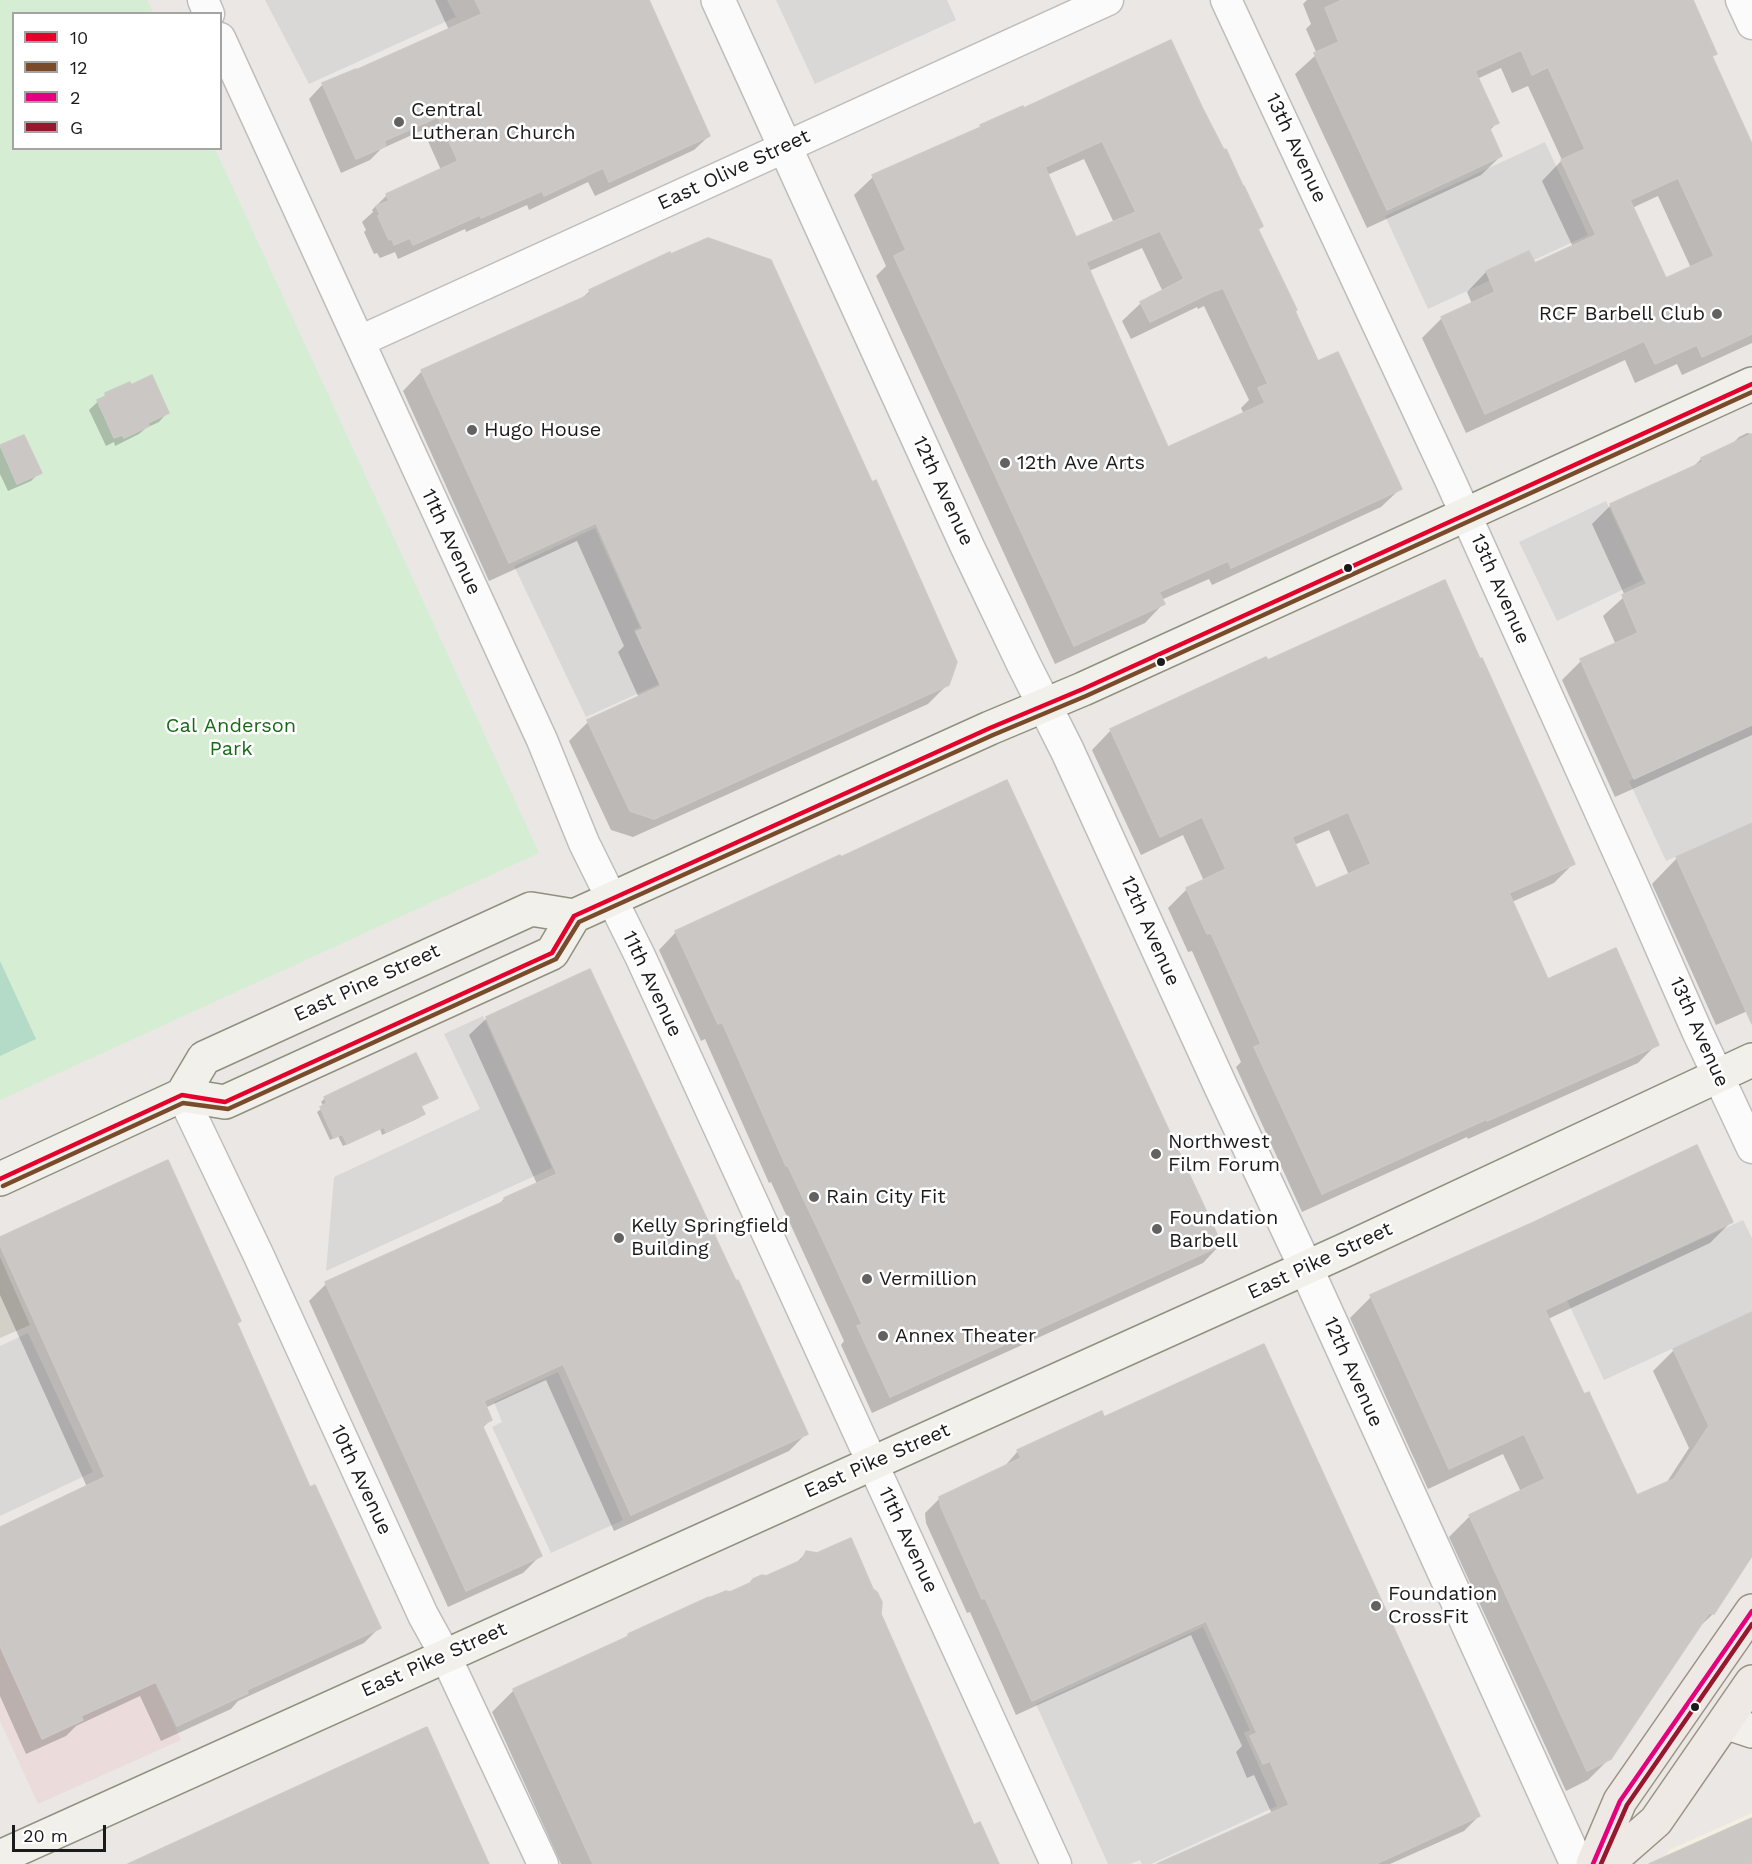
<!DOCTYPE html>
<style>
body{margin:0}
#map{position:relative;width:1752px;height:1864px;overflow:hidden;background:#eae7e4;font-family:"Work Sans",sans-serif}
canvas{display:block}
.legend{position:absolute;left:12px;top:12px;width:210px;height:138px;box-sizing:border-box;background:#fff;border:2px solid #a4a4a4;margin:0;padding:8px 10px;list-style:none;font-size:18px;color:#1b1b1b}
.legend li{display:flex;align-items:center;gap:12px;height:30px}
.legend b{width:30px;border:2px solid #a4a4a4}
.scale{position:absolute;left:12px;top:1825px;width:94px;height:27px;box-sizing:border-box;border:3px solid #1b1b1b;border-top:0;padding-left:8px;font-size:18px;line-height:21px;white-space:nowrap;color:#1b1b1b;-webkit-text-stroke:4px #fff;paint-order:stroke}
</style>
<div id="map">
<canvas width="1752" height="1864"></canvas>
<ul class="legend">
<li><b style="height:8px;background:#e4002b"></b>10</li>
<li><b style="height:8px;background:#7a4b2a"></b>12</li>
<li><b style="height:8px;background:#e5007d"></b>2</li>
<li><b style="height:8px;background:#96172e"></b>G</li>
</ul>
<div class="scale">20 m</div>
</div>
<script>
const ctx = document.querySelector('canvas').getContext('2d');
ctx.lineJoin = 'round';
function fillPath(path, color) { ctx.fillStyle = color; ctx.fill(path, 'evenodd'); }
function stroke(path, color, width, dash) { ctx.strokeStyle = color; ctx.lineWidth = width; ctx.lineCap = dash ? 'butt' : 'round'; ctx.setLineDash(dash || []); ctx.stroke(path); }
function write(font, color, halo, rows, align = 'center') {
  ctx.font = font + ' "Work Sans",sans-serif'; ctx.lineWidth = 5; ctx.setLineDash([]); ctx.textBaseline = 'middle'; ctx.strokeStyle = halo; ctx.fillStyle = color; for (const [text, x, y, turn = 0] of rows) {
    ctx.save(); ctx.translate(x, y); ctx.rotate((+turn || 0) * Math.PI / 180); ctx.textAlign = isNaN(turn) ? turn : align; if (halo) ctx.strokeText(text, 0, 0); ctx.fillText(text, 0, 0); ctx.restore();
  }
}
const commercial = new Path2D(`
 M106,1578L181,1740L38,1804L0,1721V1627Z`);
const education = new Path2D(`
 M1752,1813V1864H1663L1669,1850Z`);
const construction = new Path2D(`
 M0,1257L30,1325L0,1338Z`);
const park = new Path2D(`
 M0,0H147L153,13L14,14V148L215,149L539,853L0,1100Z`);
const pitch = new Path2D(`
 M0,961L36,1039L0,1056Z`);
const parking = new Path2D(`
 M265,0H447L456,17L309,84Z
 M776,0H947L956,20L815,84Z
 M1545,142L1588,235L1428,309L1385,216Z
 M1606,501L1643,580L1557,621L1519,542Z
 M595,528L640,627L634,630L659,684L586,717L514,566Z
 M1752,725V822L1666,861L1629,781Z
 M483,1016L552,1168L326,1271L334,1177L480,1109L444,1034Z
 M1743,1220L1752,1238V1312L1604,1380L1567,1300Z
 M28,1333L93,1472L0,1516V1346Z
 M558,1372L623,1520L551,1553L492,1427L502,1422L494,1402Z
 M1203,1627L1250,1730L1244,1733L1277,1806L1151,1864H1142L1140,1860L1130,1864H1108L1036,1704Z`);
const shadow = new Path2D(`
 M435,0H647L709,136L694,150L595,196L588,182L529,210L527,205L466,232L465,229L398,259L395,252L380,258L377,253L374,254L364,232L366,230L362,222L373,212L372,210L387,195L441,170L423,130L381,149L370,160L341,173L309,99L323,84L356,72L449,30Z
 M1307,0H1674L1716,53L1711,58L1752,148V343L1682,375L1677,364L1635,383L1625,360L1466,433L1422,338L1442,318L1472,304L1467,292L1486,272L1528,253L1534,265L1573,247L1542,181L1562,160L1528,86L1512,93L1501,68L1477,79L1497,123L1489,131L1501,156L1481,175L1367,228L1295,74L1317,54L1306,29L1311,24L1303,4ZM1658,196L1691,268L1665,280L1632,208Z
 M1201,108L1262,226L1257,231L1317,363L1400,489L1381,507L1212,585L1209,579L1161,600L1163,604L1145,623L1055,664L876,276L886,266L854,195L873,177L976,130L981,126L1023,110ZM1084,159L1114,223L1075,239L1047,175ZM1142,248L1163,292L1141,303L1122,321L1131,339L1197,307L1198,309L1204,306L1249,400L1241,408L1244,414L1167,449L1089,271Z
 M590,291L948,684L928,704L633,837L611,830L569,741L588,722L639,698L618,652L624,646L577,541L489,581L403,391L422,371L581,299Z
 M106,394L167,413L159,422L146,428L139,434L115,446L114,442L106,446L89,410Z
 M1747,433L1752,434V735L1615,797L1562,680L1581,661L1616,645L1603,616L1625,596L1592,524L1611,505L1691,469L1701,459L1731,445L1739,437Z
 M23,436L40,472L31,481L8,491L0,474V447Z
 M1111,730L1573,864L1554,883L1512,902L1547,981L1657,1044L1638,1063L1468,1139L1467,1137L1302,1212L1236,1067L1241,1062L1192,951L1188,952L1168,908L1187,889L1204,881L1183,835L1141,855L1092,750ZM1329,830L1349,875L1315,890L1294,845Z
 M1752,824V1009L1716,1025L1652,884L1677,858Z
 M676,932L1220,1245L1203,1263L872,1413L841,1345L844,1341L771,1182L769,1183L705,1039L701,1041L659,950Z
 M589,971L806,1434L789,1451L614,1531L546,1380L485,1408L491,1420L482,1428L540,1556L523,1573L448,1607L309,1301L326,1284L498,1205L504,1199L537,1184L469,1035L487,1018Z
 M325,1098H436L420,1107L423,1114L419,1118L382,1135L380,1129L343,1146L338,1136L330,1140L317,1112L324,1107L321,1102Z
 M1731,1222L1710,1243L1548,1319L1583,1396L1636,1497L1665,1485L1689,1448L1653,1371L1674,1350L1752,1314V1554L1713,1614L1694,1632L1610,1758L1588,1780L1566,1791L1449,1537L1470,1516L1521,1492L1503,1454L1428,1489L1350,1318L1371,1297Z
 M0,1238L236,1324L310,1489L380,1627L364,1643L238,1701L231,1709L161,1741L140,1696L76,1726L66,1736L26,1754L0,1696V1529L87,1487L0,1295Z
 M1104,1419L1479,1816L1464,1831L1390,1864H1161L1272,1814L1254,1775L1247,1778L1236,1752L1242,1746L1191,1635L1016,1715L970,1612L967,1613L926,1523L925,1513L940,1498L1004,1467L1018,1451Z
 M806,1553L879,1615L973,1827L998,1864H561L492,1712L514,1690L623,1641L628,1635L708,1599L730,1594L794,1565Z`);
const building = new Path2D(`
 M475,0H649L710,136L609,182L603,168L544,196L542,191L481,218L480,215L413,245L410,238L394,245L392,239L389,240L378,216L380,215L376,206L389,201L386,194L458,161L438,117L384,141L386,146L356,159L322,83L356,69V70L482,14Z
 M1342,0H1693L1717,54L1712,56L1752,144V334L1702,357L1697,345L1655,364L1644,341L1485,414L1441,317L1495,292L1486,271L1529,251L1535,263L1596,235L1561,160L1585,149L1548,67L1532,75L1521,50L1475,71L1499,123L1489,127L1502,156L1387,210L1314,53L1339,42L1325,8ZM1678,178L1714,256L1666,278L1630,200Z
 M1171,40L1202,107L1224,150L1226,149L1243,186H1244L1263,226L1258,229L1297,310L1295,311L1318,361L1338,352L1402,489L1231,568L1228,561L1159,592L1165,604L1074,646L894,256L906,250L872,175L981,127L980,125L1023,106L1024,108ZM1102,141L1136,212L1076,237L1045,167ZM1160,231L1184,279L1140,302L1150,322L1216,290V291L1223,288L1268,384L1258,388L1265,403L1168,447L1086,262Z
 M708,238L771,260L872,482L876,480L957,662L949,685L654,819L630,811L587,720L661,686L636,632L643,629L596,523L509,563L421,370L591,294L589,290L670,252L671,254Z
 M152,375L169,413L148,423L149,426L124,438L122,435L114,438L97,400L106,396L105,393L130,382L131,385Z
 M1752,434V725L1634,779L1580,659L1638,633L1622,595L1647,584L1610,504L1703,462L1701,458Z
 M24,435L42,473L17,484L0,445Z
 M1445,580L1480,659L1482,658L1575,864L1509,893L1548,979L1616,948L1659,1045L1487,1121V1119L1322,1194L1254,1047L1261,1044L1211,933L1207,934L1186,888L1226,869L1202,817L1160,837L1110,729L1266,657L1268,660ZM1348,812L1371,864L1316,888L1292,837Z
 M1007,780L1222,1245L890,1397L857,1326L862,1324L823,1240L788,1166H786L722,1022L718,1024L675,931L840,855L841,857Z
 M1752,823V1024L1676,857Z
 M590,969L736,1281L738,1280L808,1434L631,1515L563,1364L484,1401L492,1420L482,1425L542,1556L466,1591L325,1282L505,1201L504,1198L557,1174L486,1017Z
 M416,1053L438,1098L421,1106L425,1114L386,1132L384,1127L347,1144L342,1134L334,1138L320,1107L327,1103L324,1097Z
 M1697,1145L1733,1222L1545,1310L1584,1394L1589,1392L1637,1495L1674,1479L1709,1426L1673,1349L1752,1312V1556L1714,1614L1709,1613L1611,1759L1587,1771L1469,1515L1545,1479L1524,1434L1449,1469L1370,1295L1532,1223Z
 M168,1160L241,1321L237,1323L310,1487L315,1485L381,1628L247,1690L248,1693L177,1726L156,1682L81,1716L83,1720L42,1739L0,1646V1527L105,1477L0,1245V1237Z
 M1264,1344L1480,1816L1376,1864H1157L1289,1805L1270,1761L1263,1764L1250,1736L1257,1733L1206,1621L1032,1701L985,1598L982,1599L941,1507L939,1497L1021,1458L1017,1450L1102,1411L1104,1417Z
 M851,1538L873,1589L877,1592L882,1602L881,1614L974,1825L980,1822L999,1864H593L513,1689L629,1636L628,1634L709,1597V1598L726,1591L730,1592L750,1583L753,1579L762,1575L766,1576L802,1560L806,1551L817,1553Z
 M427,1727L489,1864H128Z
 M1752,1818V1864H1649Z`);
const minor = new Path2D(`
 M203,0L209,14
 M1226,0L1450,480L1632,883L1697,1031L1752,1148
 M1741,0L1752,24
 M220,38L542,740L584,843L640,956L1056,1864
 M360,341L1108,0
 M182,1095L258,1254L423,1615L445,1655L543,1864`);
const tertiary = new Path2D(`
 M718,0L967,546L1024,665L1067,750L1221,1087L1306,1268L1577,1864`);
const secondary = new Path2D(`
 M182,1095L204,1058L531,909L574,916L990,728L1083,689L1752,384
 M0,1179L182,1095L225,1102L552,953L574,916
 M1725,1722L1752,1731
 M0,1857L1343,1251L1752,1060`);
const primary = new Path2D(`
 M1593,1864L1620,1801L1752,1611
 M1607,1864L1656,1821L1752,1682`);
const bus1 = new Path2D(`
 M0,1179L182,1095L225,1102L552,953L574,916L990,728L1083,689L1752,384`);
const bus2 = new Path2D(`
 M3,1186L183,1103L228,1109L556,959L579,922L993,735L1086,696L1752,392`);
const bus3 = new Path2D(`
 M1593,1864L1620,1801L1752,1611`);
const bus4 = new Path2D(`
 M1601,1864L1627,1805L1752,1624`);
const markers = [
 [399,122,6,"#636261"],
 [1717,314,6,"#636261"],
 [472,430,6,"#636261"],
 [1005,463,6,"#636261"],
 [1348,568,5,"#1b1b1b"],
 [1161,662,5,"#1b1b1b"],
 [1156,1154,6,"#636261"],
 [814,1197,6,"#636261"],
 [1157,1229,6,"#636261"],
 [619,1238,6,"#636261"],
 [867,1279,6,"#636261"],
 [883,1336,6,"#636261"],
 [1376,1606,6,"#636261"],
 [1695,1707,5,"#1b1b1b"]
];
const poiNames = [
 ["Central",411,110],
 ["Lutheran Church",411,133],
 ["RCF Barbell Club",1705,314,"right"],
 ["Hugo House",484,430],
 ["12th Ave Arts",1017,463],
 ["Northwest",1168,1142],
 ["Film Forum",1168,1165],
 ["Rain City Fit",826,1197],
 ["Foundation",1169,1218],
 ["Barbell",1169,1241],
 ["Kelly Springfield",631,1226],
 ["Building",631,1249],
 ["Vermillion",879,1279],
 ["Annex Theater",895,1336],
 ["Foundation",1388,1594],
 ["CrossFit",1388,1617]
];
const streetNames = [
 ["13th Avenue",1296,148,65],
 ["East Olive Street",734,170,-25],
 ["12th Avenue",943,491,65],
 ["11th Avenue",451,542,65],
 ["13th Avenue",1500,589,66],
 ["12th Avenue",1150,931,66],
 ["East Pine Street",367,983,-25],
 ["11th Avenue",652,984,65],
 ["13th Avenue",1699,1032,66],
 ["East Pike Street",1320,1261,-25],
 ["12th Avenue",1353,1372,66],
 ["East Pike Street",877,1461,-24],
 ["10th Avenue",361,1480,65],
 ["11th Avenue",908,1540,65],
 ["East Pike Street",434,1660,-24]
];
const parkNames = [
 ["Cal Anderson",231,726],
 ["Park",231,749]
];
fillPath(commercial, '#ebdcdb');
fillPath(education, '#f3f0e0');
fillPath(construction, '#d2d0c7');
fillPath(park, '#d5edd2');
fillPath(pitch, '#b4dbc7');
fillPath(parking, '#dad8d7');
fillPath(shadow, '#0003');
fillPath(building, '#cac7c5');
stroke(building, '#ccc9c6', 1.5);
stroke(minor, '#bfbebc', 33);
stroke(tertiary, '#bfbebc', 36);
stroke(secondary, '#91907f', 36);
stroke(primary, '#9c9284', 36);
stroke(minor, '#fcfbfb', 30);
stroke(tertiary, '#fcfbfb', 33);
stroke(secondary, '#f1f0ea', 33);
stroke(primary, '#eee9e4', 33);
stroke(bus1, '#e4002b', 4.5);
stroke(bus2, '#7a4b2a', 4.5);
stroke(bus3, '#e5007d', 4.5);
stroke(bus4, '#96172e', 4.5);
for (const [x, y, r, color] of markers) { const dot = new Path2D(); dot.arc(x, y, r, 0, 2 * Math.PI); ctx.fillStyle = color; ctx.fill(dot); stroke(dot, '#fff', 2); }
write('20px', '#1b1b1b', '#fff', poiNames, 'left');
write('20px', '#1b1b1b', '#fff', streetNames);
write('20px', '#186c17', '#fff', parkNames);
</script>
